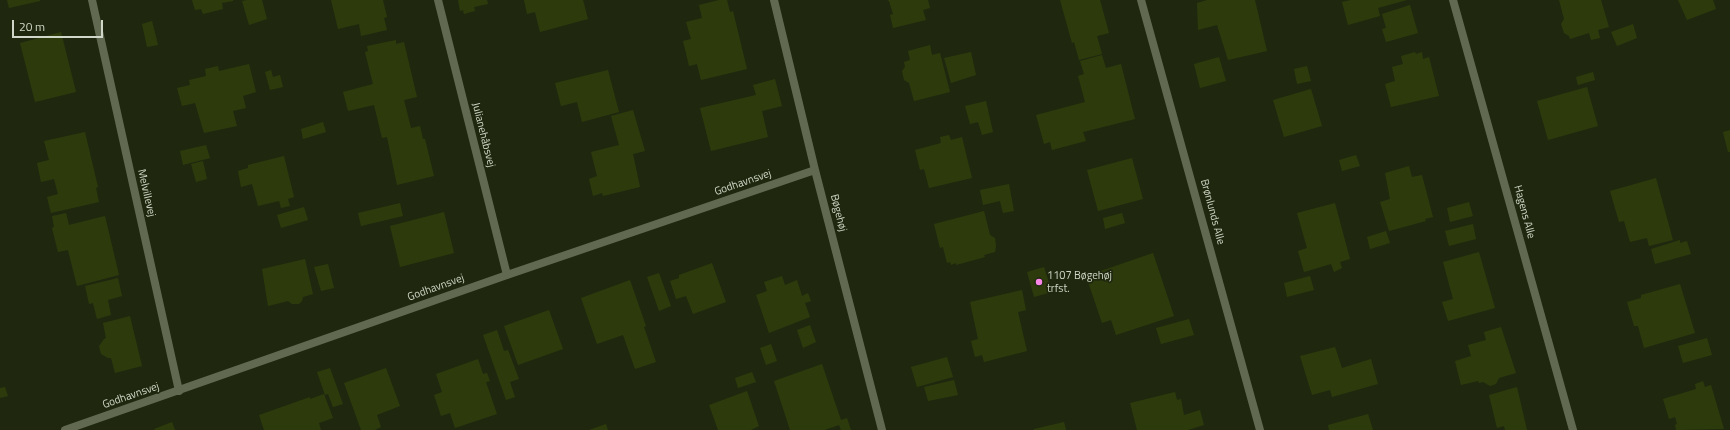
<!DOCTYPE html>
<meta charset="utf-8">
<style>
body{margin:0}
#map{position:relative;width:1730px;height:430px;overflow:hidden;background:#1f280f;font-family:"Titillium Web",sans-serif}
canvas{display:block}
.scale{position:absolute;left:12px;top:20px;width:91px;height:18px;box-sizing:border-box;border:2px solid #d1d7c8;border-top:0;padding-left:5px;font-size:12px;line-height:14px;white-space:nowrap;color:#d1d7c8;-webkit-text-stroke:3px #1f280f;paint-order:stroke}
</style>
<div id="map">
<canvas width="1730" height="430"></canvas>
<div class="scale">20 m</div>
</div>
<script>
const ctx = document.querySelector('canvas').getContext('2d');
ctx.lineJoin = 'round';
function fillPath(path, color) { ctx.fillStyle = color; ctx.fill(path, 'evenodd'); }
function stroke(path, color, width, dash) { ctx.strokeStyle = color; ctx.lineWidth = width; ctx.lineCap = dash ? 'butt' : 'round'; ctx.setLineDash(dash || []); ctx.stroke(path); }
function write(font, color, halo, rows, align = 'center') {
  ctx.font = font + ' "Titillium Web",sans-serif'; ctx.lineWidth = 3.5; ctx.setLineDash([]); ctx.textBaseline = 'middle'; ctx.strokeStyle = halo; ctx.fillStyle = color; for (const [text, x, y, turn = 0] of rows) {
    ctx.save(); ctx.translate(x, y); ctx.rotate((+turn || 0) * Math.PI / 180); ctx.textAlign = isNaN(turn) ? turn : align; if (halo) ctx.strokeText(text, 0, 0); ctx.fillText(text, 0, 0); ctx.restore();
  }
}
const building = new Path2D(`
 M7,0H40V1L9,8Z
 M192,0H233V1L222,3L223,9L203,14L201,9L195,10Z
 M247,0H262L267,19L249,25L242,1Z
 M331,0H383L387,17L384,18L387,30L361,36L359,24L338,29Z
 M458,0H487L488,4L474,7L475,11L464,14L463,10L460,11Z
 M524,0H583L588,19L540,32L535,12L527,14Z
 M719,0H727L730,12L733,11L747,69L701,80L697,64L689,66L683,41L691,39L686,22L702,18L699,5Z
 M887,0H928L930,8L923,10L926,20L893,28L890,15L893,14L889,1Z
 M1060,0H1100L1109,33L1097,36L1102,54L1079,60L1074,42L1072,43Z
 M1207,0H1255L1267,51L1228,60L1217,25L1198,30L1197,3Z
 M1351,0H1407L1378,8L1380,16L1348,25L1342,2Z
 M1559,0H1601L1609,27L1598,30L1600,38L1591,40L1589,33L1570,39L1569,36L1564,33L1561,24L1564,19Z
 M1678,0H1713L1716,9L1687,20Z
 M1410,5L1418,33L1386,42L1382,29L1386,28L1382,14Z
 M152,21L158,45L147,47L142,24Z
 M1633,24L1637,38L1617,46L1611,32Z
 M61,32L76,92L35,102L20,43Z
 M396,40V44L404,42L417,97L404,100L411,128L420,126L423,139H425L434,176L397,185L387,137L382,138L374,105L348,111L343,92L373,84L365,52L368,51L367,46Z
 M930,45L932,55L940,53L950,92L914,101L909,83L904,80L902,71L905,67L904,62L910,60L908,51Z
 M971,52L976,75L951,83L944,58Z
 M1415,52L1416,54L1422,52L1423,59L1429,57L1439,96L1391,107L1385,84L1395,81L1392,67L1403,64L1401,56Z
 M1102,55L1106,68L1121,64L1135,119L1083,132L1086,141L1052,150L1050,142L1044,144L1036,115L1085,102L1078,76L1084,74L1080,61Z
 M1219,57L1226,81L1200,88L1194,64Z
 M249,64L256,92L243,96L246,108L233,111L237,126L204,133L195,103L182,106L177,88L190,85L189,80L206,76L205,69L218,66L219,71Z
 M1307,66L1311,81L1297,84L1294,69Z
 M271,70L273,77L280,75L283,87L270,90L265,72Z
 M608,70L619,112L582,122L577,102L561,106L555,83Z
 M1593,72L1595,80L1578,85L1576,77Z
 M775,79L782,106L762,111L768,137L711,151L700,108L756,95L753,85Z
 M1587,87L1598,126L1548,140L1537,101Z
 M1311,89L1322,126L1284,137L1273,100Z
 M986,101L993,132L982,135L978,122L970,124L965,106Z
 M633,110L645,151L633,154L640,187L603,196L602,193L593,196L589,179L597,176L591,152L619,145L611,116Z
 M323,122L326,132L303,139L301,129Z
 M1730,130V152H1728L1723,132Z
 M85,132L98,187L96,188L99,202L51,213L47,197L58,194L54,179L41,182L37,163L49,160L44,141Z
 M949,135L951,140L962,137L972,178L929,188L924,169L920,170L915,150L941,143L940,137Z
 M206,145L210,158L183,165L180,151Z
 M1356,155L1360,166L1342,171L1339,160Z
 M284,156L294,197L288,199L290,206L281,208L279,201L258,206L252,184L241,187L238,171L248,168V165Z
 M1132,158L1143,199L1098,211L1087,170Z
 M203,161L207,179L196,182L191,164Z
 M1409,166L1412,177L1422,175L1433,217L1425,219L1426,221L1389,231L1380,202L1390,199L1385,173Z
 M1656,178L1673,240L1649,246L1647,238L1630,242L1624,221L1619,222L1610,191Z
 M1009,184L1014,211L1003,213L1000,201L983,205L980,190Z
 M1469,202L1473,216L1450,222L1447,208Z
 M400,203L403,216L361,226L358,213Z
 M1335,203L1350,259L1340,262L1342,268L1334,272L1331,264L1304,272L1298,251L1307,248L1297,213Z
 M304,207L308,220L281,228L277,215Z
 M984,211L990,235L995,238L996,246L995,252L984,255L985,257L956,265V263L951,265L950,262L947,263L943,247L940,248L934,224Z
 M444,212L454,253L400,267L390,226Z
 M66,213L69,225L105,216L119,275L77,286L68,250L58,252L52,228L54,227L52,216Z
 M1122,213L1125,223L1105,229L1103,218Z
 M1473,224L1476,239L1449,246L1445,231Z
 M1386,231L1390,243L1370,249L1367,237Z
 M1680,240V243L1687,241L1691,254L1655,264L1651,249Z
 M1479,252L1495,308L1448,321L1442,302L1453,299L1443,262Z
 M1153,253L1174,316L1116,335L1111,320L1102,323L1086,276Z
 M305,259L313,294L303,297L302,301L299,304H292L288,301L268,306L262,269Z
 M712,263L726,302L693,314L686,296L676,299L670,281L679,278V275Z
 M328,264L334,288L321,291L314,267Z
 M1044,267L1052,292L1034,297L1027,272Z
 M659,273L671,306L659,311L647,277Z
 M782,276L785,285L797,280L802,296L808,293L811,301L805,303L810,317L769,333L756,295L767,291L764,282Z
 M1310,276L1314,290L1287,297L1284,283Z
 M118,278L122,296L108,300L111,315L97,319L93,303L89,304L85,286Z
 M630,280L646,326L644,327L656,362L635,369L623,335L597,344L581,298Z
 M1680,284L1695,333L1644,348L1638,326H1634L1627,302L1641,298V295Z
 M1022,290L1026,310L1018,312L1027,351L984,362L982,355L975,357L971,341L978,339L970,302Z
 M549,310L563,349L518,365L504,326Z
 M130,316L142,366L115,373L111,358H108L101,354L99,346L104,339L106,338L103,323Z
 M1189,319L1194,335L1161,344L1156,328Z
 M810,325L816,342L803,348L797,330Z
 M1501,327L1516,373L1499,378L1496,384L1490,386L1483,382L1479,383L1478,381L1461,385L1455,361L1471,356L1468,345L1486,340L1484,332Z
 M497,330L504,351L508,350L519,379L510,382L515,397L506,400L483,335Z
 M1707,338L1712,355L1683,363L1678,346Z
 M771,344L777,361L766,365L760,348Z
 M1335,347L1342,368L1371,359L1378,384L1332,397L1330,390L1312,395L1300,356Z
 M947,357L953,377L917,387L911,367Z
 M478,359L483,374L487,373L490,381L486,382L497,414L455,428L450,413L441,416L434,395L442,392L436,374Z
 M822,364L841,420L847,418L851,430H841L839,425L825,430H790L774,381Z
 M330,368L343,404L333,407L328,394L325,395L317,372Z
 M386,368L400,406L377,415L381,427L375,430H361L344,383Z
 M752,372L756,382L738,388L735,378Z
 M954,380L958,395L928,401L924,387Z
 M1703,381L1705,387L1711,385L1724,429L1676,430L1675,425L1677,424L1675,417L1669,419L1663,399L1696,389L1695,384Z
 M5,387L8,396L0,398V388Z
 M1517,387L1527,430H1505L1504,426L1497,428L1489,395Z
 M747,391L759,426L751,430H718L709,405Z
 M1175,392L1177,400L1181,399L1184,415L1200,410L1204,425L1188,430H1137L1130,403Z
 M324,394L333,418L319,423L321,430H264L259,415L310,397V399Z
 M1368,414L1373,430H1329L1328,425Z
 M172,422L175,430H155L154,429Z
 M1064,422L1066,430H1034V429Z
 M606,424L608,430H589Z`);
const street = new Path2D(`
 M92,0L179,391
 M438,0L507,275
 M774,0L815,170L882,430
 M1141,0L1260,430
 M1453,0L1573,430
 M65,430L507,275L815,170`);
const markers = [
 [1039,282,4,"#fb87e6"]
];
const streetNames = [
 ["Julianehåbsvej",483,135,76],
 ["Godhavnsvej",743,183,-19],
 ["Melvillevej",146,193,77],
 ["Brønlunds Alle",1212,212,75],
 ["Hagens Alle",1524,212,75],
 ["Bøgehøj",838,213,76],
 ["Godhavnsvej",436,288,-20],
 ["Godhavnsvej",131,396,-19]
];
const poiNames = [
 ["1107 Bøgehøj",1047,276],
 ["trfst.",1047,289]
];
fillPath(building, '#2d3b0c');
stroke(street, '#616a51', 8);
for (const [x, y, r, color] of markers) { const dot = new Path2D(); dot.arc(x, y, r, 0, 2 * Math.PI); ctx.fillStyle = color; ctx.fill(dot); stroke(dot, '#1f280f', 1.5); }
write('11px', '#d1d7c8', '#1f280f', streetNames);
write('11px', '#d1d7c8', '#1f280f', poiNames, 'left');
</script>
